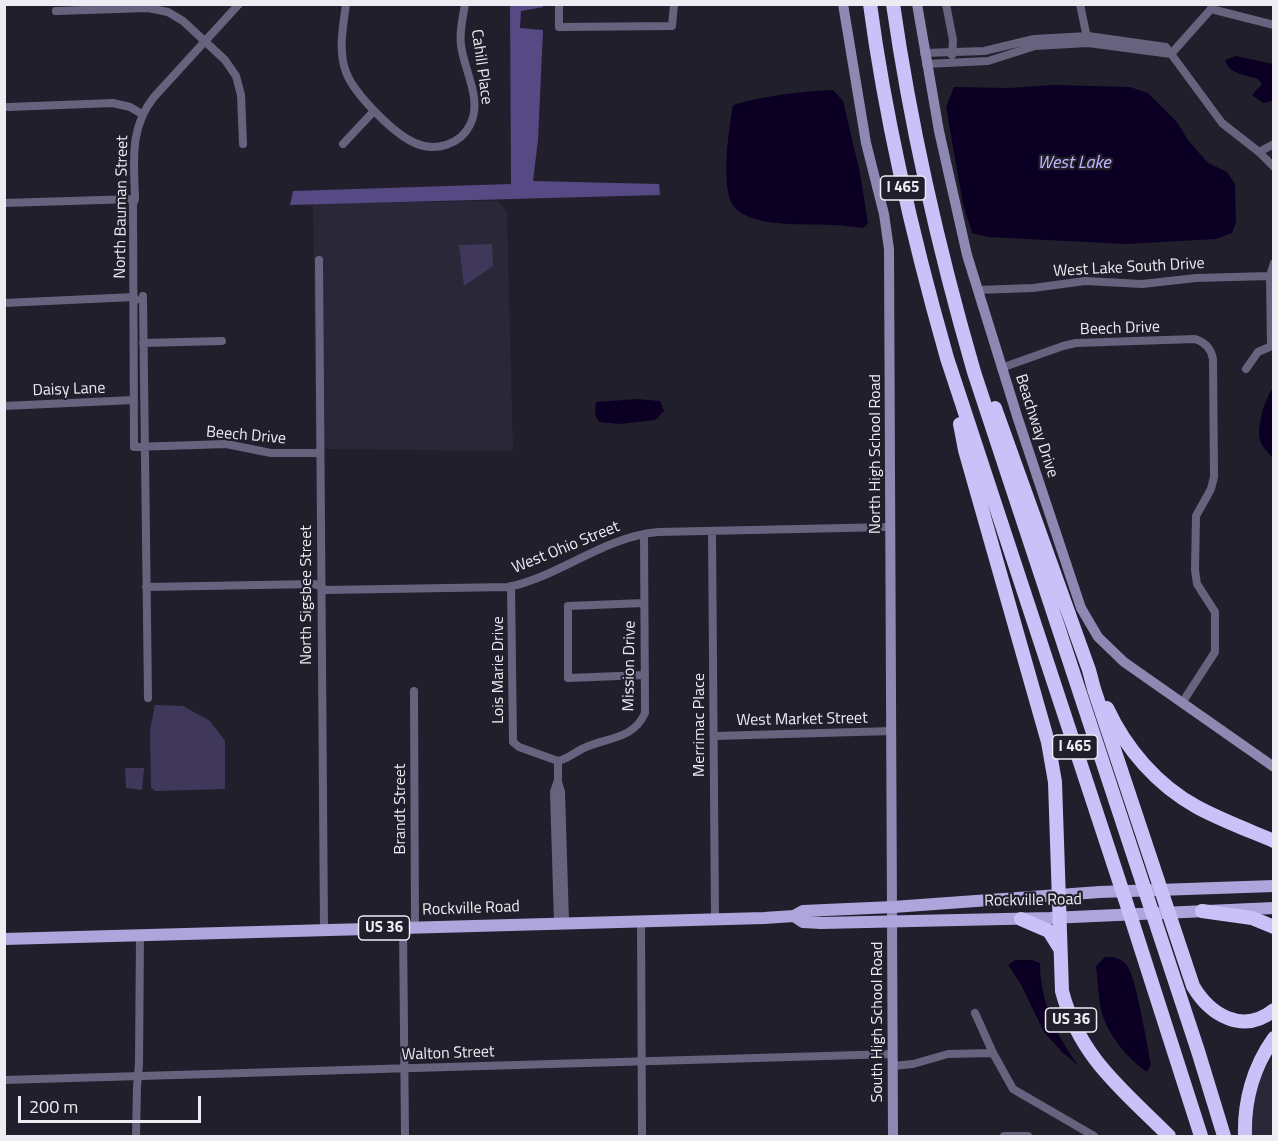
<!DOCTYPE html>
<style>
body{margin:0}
#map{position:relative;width:1278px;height:1141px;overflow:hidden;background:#211f2b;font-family:"Titillium Web",sans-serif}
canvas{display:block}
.frame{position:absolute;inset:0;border:6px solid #edecf3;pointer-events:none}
.scale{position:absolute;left:18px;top:1096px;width:183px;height:27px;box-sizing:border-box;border:3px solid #edecf3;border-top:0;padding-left:8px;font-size:18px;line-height:21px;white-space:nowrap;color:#edecf3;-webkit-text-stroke:4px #211f2b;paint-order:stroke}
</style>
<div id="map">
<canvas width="1278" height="1141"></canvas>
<div class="frame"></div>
<div class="scale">200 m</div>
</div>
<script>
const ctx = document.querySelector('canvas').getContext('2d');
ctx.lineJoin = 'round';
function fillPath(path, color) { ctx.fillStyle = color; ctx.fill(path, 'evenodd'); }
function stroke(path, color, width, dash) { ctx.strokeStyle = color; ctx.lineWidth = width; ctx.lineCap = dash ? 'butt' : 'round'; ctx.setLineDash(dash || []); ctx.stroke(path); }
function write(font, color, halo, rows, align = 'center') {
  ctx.font = font + ' "Titillium Web",sans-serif'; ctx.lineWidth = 4.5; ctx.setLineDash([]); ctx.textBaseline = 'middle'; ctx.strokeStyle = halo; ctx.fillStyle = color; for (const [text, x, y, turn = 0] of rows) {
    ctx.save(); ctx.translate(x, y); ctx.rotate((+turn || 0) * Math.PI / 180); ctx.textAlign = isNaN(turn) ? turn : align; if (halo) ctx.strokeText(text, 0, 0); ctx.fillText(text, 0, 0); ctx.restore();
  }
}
const built = new Path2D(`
 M498,201L507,212L513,451L316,449L313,203Z
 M1273,1056V1136H1249L1250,1116L1257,1083Z`);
const green = new Path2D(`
 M492,244L493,266L464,286L459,245Z
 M155,705L183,706L210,721L225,741V789L155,791L151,787L150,730Z
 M125,768H144L142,790L126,788Z`);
const forest = new Path2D(`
 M510,4L543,5V7L521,11L520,28L543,30L538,140L533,181L659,184L660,195L290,205L293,191L511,184Z`);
const water = new Path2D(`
 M1236,56L1273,64V101L1263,103L1252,95L1262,84L1258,79C1244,74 1230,75 1225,60Z
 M1054,85L1130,87L1148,93L1177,122L1188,140L1208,163L1227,172L1235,184L1236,222L1232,233L1216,239L1126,244L988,237L972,233L963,204L946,107L954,87L1009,88Z
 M833,90L843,101L860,173L868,223L863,228C852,227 841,225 831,225C806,224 754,227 736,209C719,193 729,127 733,105C766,95 799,92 833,90Z
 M1273,388V458C1269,454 1264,449 1261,443C1255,430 1265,398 1273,388Z
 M637,399L660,401L664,411L655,420L620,424L599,422L595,414L596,402Z
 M1105,957C1113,957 1119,957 1126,964C1136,975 1147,1045 1151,1064L1147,1072C1128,1059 1108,1035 1102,1013C1098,998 1098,981 1096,966Z
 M1015,960H1032L1040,963C1040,1001 1056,1035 1078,1065L1063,1053L1044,1032L1020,983L1008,965Z`);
const street = new Path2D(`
 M239,4L154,97C129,128 134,162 135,199L133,204L134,447L226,444L271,453H320
 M346,4C343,27 338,51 346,72C354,94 394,134 415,143C435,152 460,145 470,125C483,99 464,71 461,45C459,31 463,18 465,4
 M559,4V27L672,26L674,4
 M946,4L953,40L952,55
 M1080,4L1087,38
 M1211,9L1274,25
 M56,11L148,8L168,12L183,21L225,60L236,76L241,95L243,144
 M924,53L984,51L1034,39L1088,36L1166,47L1222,123L1259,152L1274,167
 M1171,54L1211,9L1213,4
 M926,64L988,61L1035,46L1088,43L1171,54
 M8,107L113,103L130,107L142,114
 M343,144L373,112
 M1259,152L1274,144
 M4,203L135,199
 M319,260L324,930
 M978,290L1033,288L1085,281L1142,284L1196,278L1270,276
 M143,296L148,698
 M4,303L134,297L136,300
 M143,343L222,341
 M1271,345L1270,276L1274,263
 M1001,368L1063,346L1076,343L1195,339C1205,342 1211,348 1213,359L1214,477L1211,489L1196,516L1195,570L1197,584L1215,612V652L1182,703
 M1246,369L1258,352L1274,345
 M4,406L134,400
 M712,531L715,919
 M511,586L513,742L519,747L558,761
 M146,587L315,584L326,590L508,587C561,576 603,537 658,532L891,527
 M644,603L568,606V678L645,675
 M414,691L415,927
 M714,736L892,731
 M558,761C568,759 575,752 584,748C607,737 633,740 645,713L644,534
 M558,761V780L554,792L558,922
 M558,782L561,792L565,922
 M641,920L642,1136
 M403,927L405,1136
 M975,1013L993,1053L1013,1089L1094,1136
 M893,1066L913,1064L948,1054L993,1053
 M4,1080L893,1054
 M136,1136L137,1086L139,1064L140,935
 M1004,1136H1028`);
const secondary = new Path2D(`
 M843,4L866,143L884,214L889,249L893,1136
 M917,4L939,131L967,255L1018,419L1081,608L1098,637L1124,662L1274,767`);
const primary = new Path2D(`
 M794,916L803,922L821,923L1050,918L1274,908
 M4,939L764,918L794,916L803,911L893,907L1100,892L1274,886`);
const highway = new Path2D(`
 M870,4C886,124 914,242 947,358L1126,902L1201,1136
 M893,4C911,129 939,251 974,372L1198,1051L1224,1136
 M995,408L1089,670L1094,689L1193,986C1210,1015 1243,1035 1274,1010
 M960,424L965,450L1048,742L1055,782L1062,991C1079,1057 1123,1090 1169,1136
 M1107,708C1126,749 1157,785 1197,807C1221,820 1248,830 1274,841
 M1202,911L1252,918L1274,927
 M1021,919L1049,931L1059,947
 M1245,1136C1244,1102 1253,1067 1274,1038`);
const shields = [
 [903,188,45],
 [1075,747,45],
 [384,928,51],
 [1071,1020,51]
];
const shieldNames = [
 ["I 465",903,188],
 ["I 465",1075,747],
 ["US 36",384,928],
 ["US 36",1071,1020]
];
const streetNames = [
 ["Cahill Place",481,67,82],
 ["North Bauman Street",122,207,-89],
 ["West Lake South Drive",1129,268,-3],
 ["Beech Drive",1120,329,-2],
 ["Daisy Lane",69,390,-2],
 ["Beachway Drive",1036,426,72],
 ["Beech Drive",246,436,5],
 ["North High School Road",876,454,-90],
 ["West Ohio Street",566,548,-22],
 ["North Sigsbee Street",307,595,-90],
 ["Mission Drive",630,666,-89],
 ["Lois Marie Drive",499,670,-90],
 ["West Market Street",802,720,-1],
 ["Merrimac Place",700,725,-90],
 ["Brandt Street",401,809,-90],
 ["Rockville Road",1033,901,-1],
 ["Rockville Road",471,909,-2],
 ["South High School Road",878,1022,-90],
 ["Walton Street",448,1054,-2]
];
const waterNames = [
 ["West Lake",1074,164]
];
fillPath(built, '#2a2738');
fillPath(green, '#3f385b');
fillPath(forest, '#564984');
fillPath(water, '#0b0024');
stroke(street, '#67637e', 8);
stroke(secondary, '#8f88b3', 10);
stroke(primary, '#aea5dd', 12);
stroke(highway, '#cac1f8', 14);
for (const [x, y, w] of shields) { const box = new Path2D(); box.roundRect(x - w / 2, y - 12, w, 24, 4.5); ctx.fillStyle = '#211f2b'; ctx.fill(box); stroke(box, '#edecf3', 1.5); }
write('bold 15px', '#edecf3', null, shieldNames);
write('16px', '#edecf3', '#211f2b', streetNames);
write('italic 18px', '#c3b6fd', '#211f2b', waterNames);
</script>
